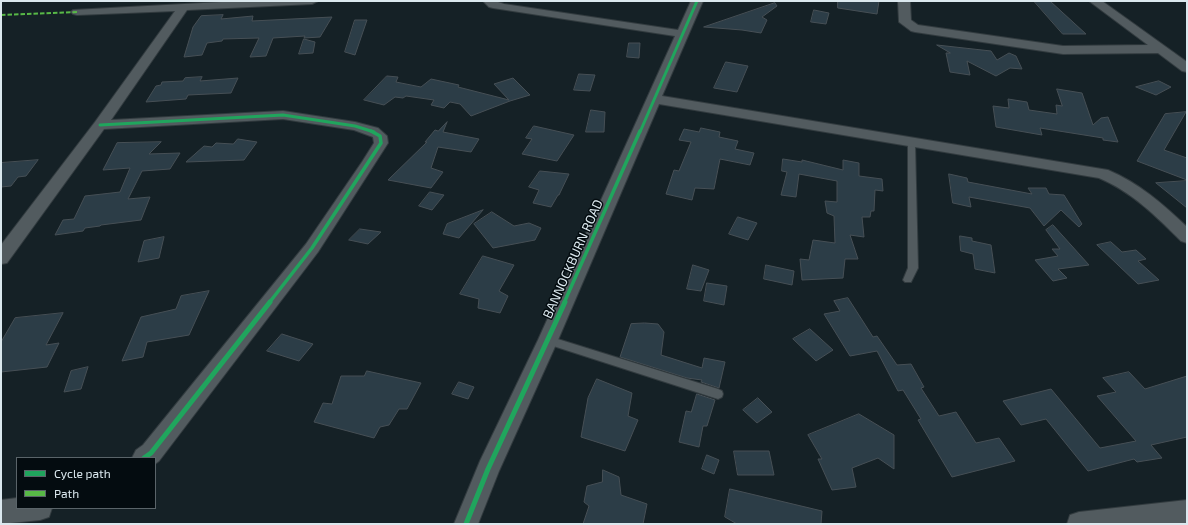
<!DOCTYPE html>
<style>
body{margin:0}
#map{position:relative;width:1188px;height:525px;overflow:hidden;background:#152126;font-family:"Exo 2",sans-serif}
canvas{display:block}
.frame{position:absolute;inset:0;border:2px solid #dbe8ee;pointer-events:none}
.legend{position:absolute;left:16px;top:457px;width:140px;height:52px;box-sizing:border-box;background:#040c10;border:1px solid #5a6469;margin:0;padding:5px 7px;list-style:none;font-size:12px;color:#dbe8ee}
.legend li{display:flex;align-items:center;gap:8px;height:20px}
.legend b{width:20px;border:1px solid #5a6469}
</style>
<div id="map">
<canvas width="1188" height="525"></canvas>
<div class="frame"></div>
<ul class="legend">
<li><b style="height:5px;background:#20a55d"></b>Cycle path</li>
<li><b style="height:5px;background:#58b947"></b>Path</li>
</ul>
</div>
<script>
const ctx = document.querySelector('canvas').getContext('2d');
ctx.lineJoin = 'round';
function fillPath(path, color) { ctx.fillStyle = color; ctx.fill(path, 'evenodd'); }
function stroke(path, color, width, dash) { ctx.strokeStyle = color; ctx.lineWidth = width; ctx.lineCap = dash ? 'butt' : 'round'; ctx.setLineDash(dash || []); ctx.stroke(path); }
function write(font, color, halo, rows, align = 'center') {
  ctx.font = font + ' "Exo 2",sans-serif'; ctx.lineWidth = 3; ctx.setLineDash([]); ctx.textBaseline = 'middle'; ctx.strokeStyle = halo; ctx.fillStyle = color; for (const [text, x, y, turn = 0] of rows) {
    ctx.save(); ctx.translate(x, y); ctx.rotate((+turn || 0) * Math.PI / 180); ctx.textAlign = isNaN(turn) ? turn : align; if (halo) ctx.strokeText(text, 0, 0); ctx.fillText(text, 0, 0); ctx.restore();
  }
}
const building = new Path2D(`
 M838,1H879L877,14L838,8Z
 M1034,1H1050L1086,34H1063Z
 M775,3L777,6L762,17L767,20L761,33L742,30L704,27Z
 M814,10L829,13L826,24L811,22Z
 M223,15L221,19L253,16L252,21L332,17L320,37L304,38L305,36L273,38L266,56L250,57L259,38L223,39L222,41L207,43L202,55L184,57L193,27L201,16Z
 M355,20H367L355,55L345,52Z
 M304,39L315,42L313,53L299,54Z
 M629,43H640L639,58L627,57Z
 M937,45L991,51L997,60L1009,53L1016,56L1022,69L1010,68L996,76L967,61L970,75L950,72L946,53H950Z
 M726,62L748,66L737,92L714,88Z
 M579,74L595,75L590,91L574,90Z
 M387,76L398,77L396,82L421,87L431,79L459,85L458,87L509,100L494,84L513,78L530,95L510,101L471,116L460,104L450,102L444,108L431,105L434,100L406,96L403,98L395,97L384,105L364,100Z
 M202,77L200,81L238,78L231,93L188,95L186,99L146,102L156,86L161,85L162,82L183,81L185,78Z
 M1159,81L1171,87L1156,95L1136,87Z
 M1057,89L1082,93L1093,125L1101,118L1108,117L1118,142L1103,140V138L1040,128L1042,135L996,127L993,106L1009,108L1008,99L1027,102L1029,110L1057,114L1056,105L1062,106Z
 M591,110L605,112L604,132H586Z
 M1186,112L1164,150L1187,158V180L1137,161L1165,114Z
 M447,122L443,132L479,139L471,152L438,147L431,168L443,172L431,188L388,180L427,142H425L435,130L438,131Z
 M534,126L574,135L557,161L522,154L532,139L526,138Z
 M701,128L720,132L719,137L738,141L735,149L754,153L750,165L720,159L714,189L695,188L692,200L666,194L674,170L679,171L691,142L679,140L684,129L699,132Z
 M238,139L257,142L244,160L186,162L204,146L212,147L216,143L233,144Z
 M161,142L149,154L180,153L170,169L142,171L128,199L150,197L141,220L101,225L100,226L85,228L83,231L55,235L63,220L74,219L85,196L120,192L130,168L103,170L117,143Z
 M783,159L802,162V160L843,170V160L859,163V176L882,179L883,191L875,190L874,211H871L870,217H862L864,237L850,235L858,259H845L843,278L802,280L800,259L809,260L813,240L835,243L834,216L827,213L825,201L837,202V181L799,174L796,197L781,195L787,172L782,171Z
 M38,160L26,176L18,177L11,186L1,187V163Z
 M540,171L569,174L559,195H558L551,207L533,203L539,190L529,187Z
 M949,174L967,178L968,182L1032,194L1028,188H1046L1049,194L1064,195L1082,224L1079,227L1061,210L1044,226L1030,208L969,197L971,207L953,203Z
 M1187,181V208L1156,183Z
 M430,192L444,195L432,210L419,206Z
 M483,210L459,238L443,234L447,224Z
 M492,212L514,226L529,223L541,228L535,240L493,248L474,224Z
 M738,217L757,223L748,240L729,234Z
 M1053,225L1089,265L1058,269L1067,278L1053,281L1035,260L1058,256L1052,249H1060L1046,230Z
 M360,229L381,232L368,244L349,240Z
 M960,236L972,238V241L991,245L995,273L975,269L973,254L961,251Z
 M164,237L159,258L138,262L144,241Z
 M1111,242L1122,252L1136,250L1146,259L1138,261L1159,280L1138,284L1097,245Z
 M483,256L514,265L499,291L508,296L500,313L478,308L479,299L460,294Z
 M693,265L709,270L701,291L687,289Z
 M766,265L794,271L792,285L764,279Z
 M707,283L727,286L724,305L704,301Z
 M209,291L189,335L147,342L143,357L122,361L141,317L176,309L181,296Z
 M848,298L873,337L877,336L897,365L911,364L924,387L921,388L939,416L956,412L976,443L999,438L1015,461L952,477L918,420L921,419L903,390L898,391L877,351L850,356L824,314L840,311L834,301Z
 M63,313L46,345L59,343L47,367L1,372V342L15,318Z
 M645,323L658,324L664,332L661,355L702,368L704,358L725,362L719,388L701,382L702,380L687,378L620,357L631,324Z
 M810,329L833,350L816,361L793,339Z
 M282,334L313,344L299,361L267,351Z
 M88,367L81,389L64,392L71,371Z
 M367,371L421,383L407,409H399L389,425L380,427L374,438L314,422L323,403L332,404L341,376H364Z
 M1129,372L1145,389L1187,376V437L1151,445L1162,458L1137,462L1134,459L1088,471L1046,419L1021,425L1003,401L1051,389L1100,448L1136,441L1097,396L1116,392L1103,378Z
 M597,379L632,393L628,416L638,420L625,451L581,437L588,398Z
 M459,382L474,387L468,399L452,394Z
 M697,394L715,400L707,426H703L699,447L679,442L686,411L691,412Z
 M758,398L772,412L757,423L743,410Z
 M859,414L894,435V469L878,458L852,468L856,487L832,490L818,459H822L808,435Z
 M734,451H769L774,475H738Z
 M707,455L719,460L714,474L702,469Z
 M603,470L619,477L621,495L647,504L643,524H583L589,506L584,502L587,486L602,482Z
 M730,489L822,511L821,524H737L725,517Z`);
const service = new Path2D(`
 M908,140H911L915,142L918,268L911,282H905L903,280L908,268Z
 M548,336L718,389L722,391L723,394L722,397L718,399L544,343L543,340L544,337Z`);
const minor = new Path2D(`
 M240,1H318L312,4L187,10L111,120L283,111L355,122L378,128L387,136L388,143L318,252L159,461L155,464V458H132L136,450L143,445L306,244L362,162L374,143L373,137L354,130L283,119L104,129L7,263L1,264V245L95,122L175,11L77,15L73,14L71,12L73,10Z
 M483,1H495L504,4L678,30L691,1H703L662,96L1108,170C1139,183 1163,204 1187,227V243L1181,241C1156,216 1132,192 1099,178L659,104L558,340L499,471L478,524H454L480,461L538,340L675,36L493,8L489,7Z
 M898,1H910L911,20L918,25L1063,46L1148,45L1089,1H1102L1187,62V72L1182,71L1158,53L1063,54L915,32L911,31L899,22Z
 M17,498V508H52L49,517L40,520L1,524V500Z
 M1187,500V524H1067L1070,515L1079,512Z`);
const quiet = new Path2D(`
 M1,15L77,12`);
const cyclewayFar2 = new Path2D(`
 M100,125L283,115L355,126L374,132
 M640,132L697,1`);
const cyclewayFar1 = new Path2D(`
 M269,303L312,248L381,143L380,136L371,131
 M564,303L640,131`);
const cycleway = new Path2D(`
 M144,458L151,453L270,302
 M466,524L488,469L565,302`);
const streetNames = [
 ["BANNOCKBURN ROAD",573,259,-66]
];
fillPath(building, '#2c3d47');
stroke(building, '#464f55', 1);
stroke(service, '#323b3f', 2);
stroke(minor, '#323b3f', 2);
fillPath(service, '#525b5f');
fillPath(minor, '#525b5f');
stroke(quiet, '#58b947', 2, [4.5, 2]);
stroke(cyclewayFar2, '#20a55d', 3);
stroke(cyclewayFar1, '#20a55d', 3.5);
stroke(cycleway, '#20a55d', 5);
write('13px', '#dbe8ee', '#040c10', streetNames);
</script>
